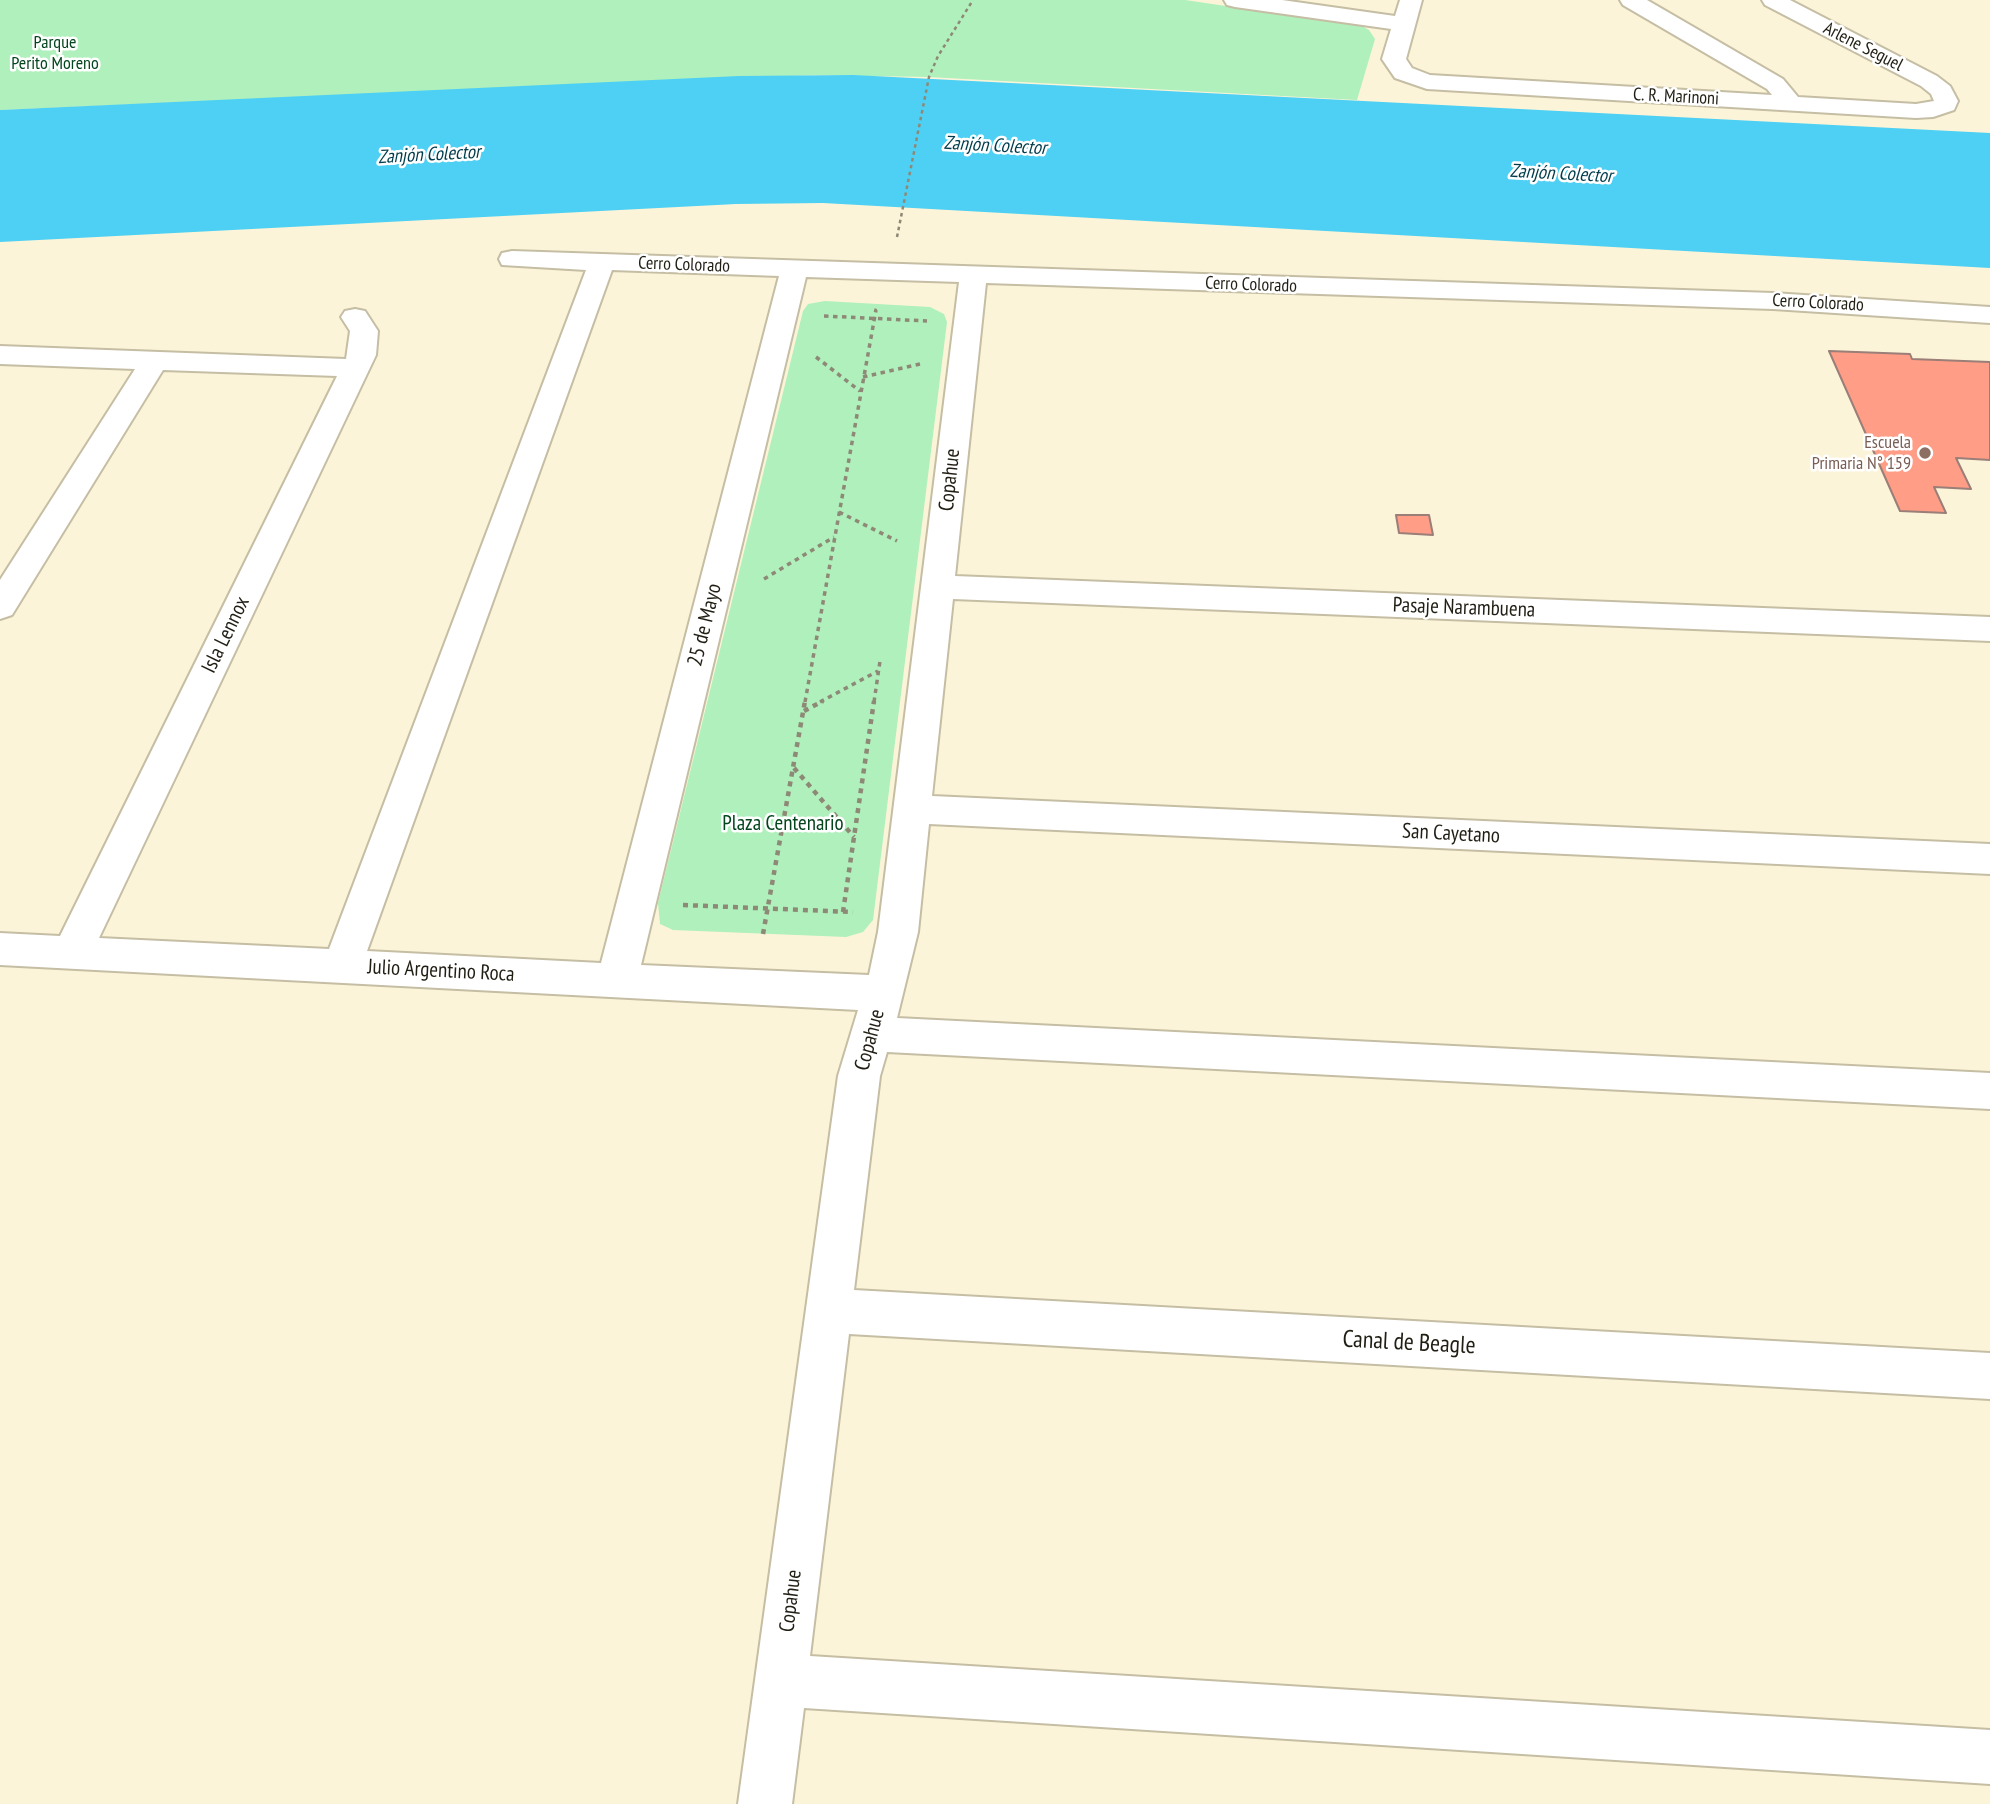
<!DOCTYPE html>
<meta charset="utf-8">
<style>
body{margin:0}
canvas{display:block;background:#fbf4d8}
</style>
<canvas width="1990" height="1804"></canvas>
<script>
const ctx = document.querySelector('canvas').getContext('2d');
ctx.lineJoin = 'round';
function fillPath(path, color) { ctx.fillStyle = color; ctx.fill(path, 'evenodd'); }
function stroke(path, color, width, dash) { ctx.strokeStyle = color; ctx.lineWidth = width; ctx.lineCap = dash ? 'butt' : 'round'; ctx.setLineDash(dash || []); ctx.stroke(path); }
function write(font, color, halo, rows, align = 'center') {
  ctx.font = font + ' "PT Sans Narrow",sans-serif'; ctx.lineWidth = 5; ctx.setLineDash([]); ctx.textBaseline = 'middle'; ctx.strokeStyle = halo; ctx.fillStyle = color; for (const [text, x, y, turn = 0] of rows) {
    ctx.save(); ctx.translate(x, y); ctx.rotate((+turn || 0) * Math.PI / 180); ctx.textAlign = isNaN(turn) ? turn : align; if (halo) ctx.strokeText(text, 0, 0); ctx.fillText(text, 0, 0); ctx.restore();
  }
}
const green = new Path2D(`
 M0,0H1185L1362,26L1369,30L1375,39L1357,100L928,77L815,75L0,110Z
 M825,301L930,307L944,314L947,322L873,920L863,932L846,937L673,930L660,924L658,903L803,311L808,304Z`);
const water = new Path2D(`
 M854,75L1990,133V268L823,203L736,204L0,242V110L739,76Z`);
const building = new Path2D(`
 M1829,351L1910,354L1912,359L1990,362V460L1956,458L1971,489L1934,487L1946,513L1900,511Z
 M1396,515H1429L1433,535L1399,533Z`);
const pathFar2 = new Path2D(`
 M897,237L929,77L938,56L973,0
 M875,312L876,308`);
const pathFar1 = new Path2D(`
 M824,316L927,321
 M816,357L860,391
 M863,377L920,364
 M839,512L897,541
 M764,579L834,537
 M805,702L876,310
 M820,702L878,671
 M874,702L880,661`);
const path = new Path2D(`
 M804,711L823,701
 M794,768L854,837
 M683,905L853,912
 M843,912L874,701
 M763,934L805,701`);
const minor = new Path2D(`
 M1224,0H1282L1395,16L1400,0H1422L1406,59L1412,68L1430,75L1772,95L1767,89L1623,5L1620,0H1647L1783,79L1798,97L1916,104L1934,101L1931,94L1921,86L1765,5L1762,0H1790L1937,76L1950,86L1958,101L1954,110L1933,117L1916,118L1427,89L1395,78L1382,59L1391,29L1235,7L1227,5Z
 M512,251L1773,293L1990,307V323L1773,309L986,283L955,576L1990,617V641L953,599L932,796L1990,844V874L929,824L918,932L897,1018L1990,1073V1109L887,1052L880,1076L854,1290L1990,1353V1399L849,1334L810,1656L1990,1730V1784L804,1708L792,1804H738L838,1076L858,1010L0,965V933L60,936L337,376L163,370L12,615L0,619V580L135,369L0,364V346L346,359L350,331L341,317L345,311L355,309L365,311L378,331L376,355L99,938L329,949L586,270L502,265L499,259L502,253ZM612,270L779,276L601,963L367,951ZM806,277L959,282L878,932L869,975L641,965Z`);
const markers = [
 [1925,453,7,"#8d6e63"]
];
const farParknames = [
 ["Parque",55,43],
 ["Perito Moreno",55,64]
];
const farStreetnames = [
 ["Arlene Seguel",1863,47,27],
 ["C. R. Marinoni",1676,97,3],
 ["Cerro Colorado",684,265,2],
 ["Cerro Colorado",1251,285,2],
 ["Cerro Colorado",1818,303,3]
];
const farEducationnames = [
 ["Escuela",1911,443],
 ["Primaria N° 159",1911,464]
];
const farWaternames = [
 ["Zanjón Colector",995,146,3],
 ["Zanjón Colector",429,155,-3],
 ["Zanjón Colector",1561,174,3]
];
const streetNames = [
 ["Copahue",950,480,-84],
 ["Pasaje Narambuena",1464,608,2],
 ["25 de Mayo",705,625,-76],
 ["Isla Lennox",226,635,-64],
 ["San Cayetano",1451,834,3],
 ["Julio Argentino Roca",441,971,3],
 ["Copahue",870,1040,-75],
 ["Copahue",791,1601,-83]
];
const parkNames = [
 ["Plaza Centenario",783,824]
];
const nearStreetnames = [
 ["Canal de Beagle",1409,1343,3]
];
fillPath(green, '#b0f0bc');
fillPath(water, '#4dd0f4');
fillPath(building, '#ff9d86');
stroke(building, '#9a7e77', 2);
stroke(minor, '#c5bea4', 4);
stroke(pathFar2, '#8e8976', 2.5, [3.5, 3.5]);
stroke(pathFar1, '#8e8976', 3.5, [4.5, 4.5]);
stroke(path, '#8e8976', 4.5, [5, 5]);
fillPath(minor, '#fff');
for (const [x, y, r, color] of markers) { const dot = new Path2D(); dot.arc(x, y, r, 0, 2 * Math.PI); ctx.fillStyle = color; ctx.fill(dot); stroke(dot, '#fff', 2.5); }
write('18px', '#03451c', '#fff', farParknames);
write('18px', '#211e14', '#fff', farStreetnames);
write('18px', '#785e54', '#fff', farEducationnames, 'right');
write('italic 19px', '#003c4b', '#fff', farWaternames);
write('21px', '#211e14', '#fff', streetNames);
write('21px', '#03451c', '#fff', parkNames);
write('24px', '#211e14', '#fff', nearStreetnames);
</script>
